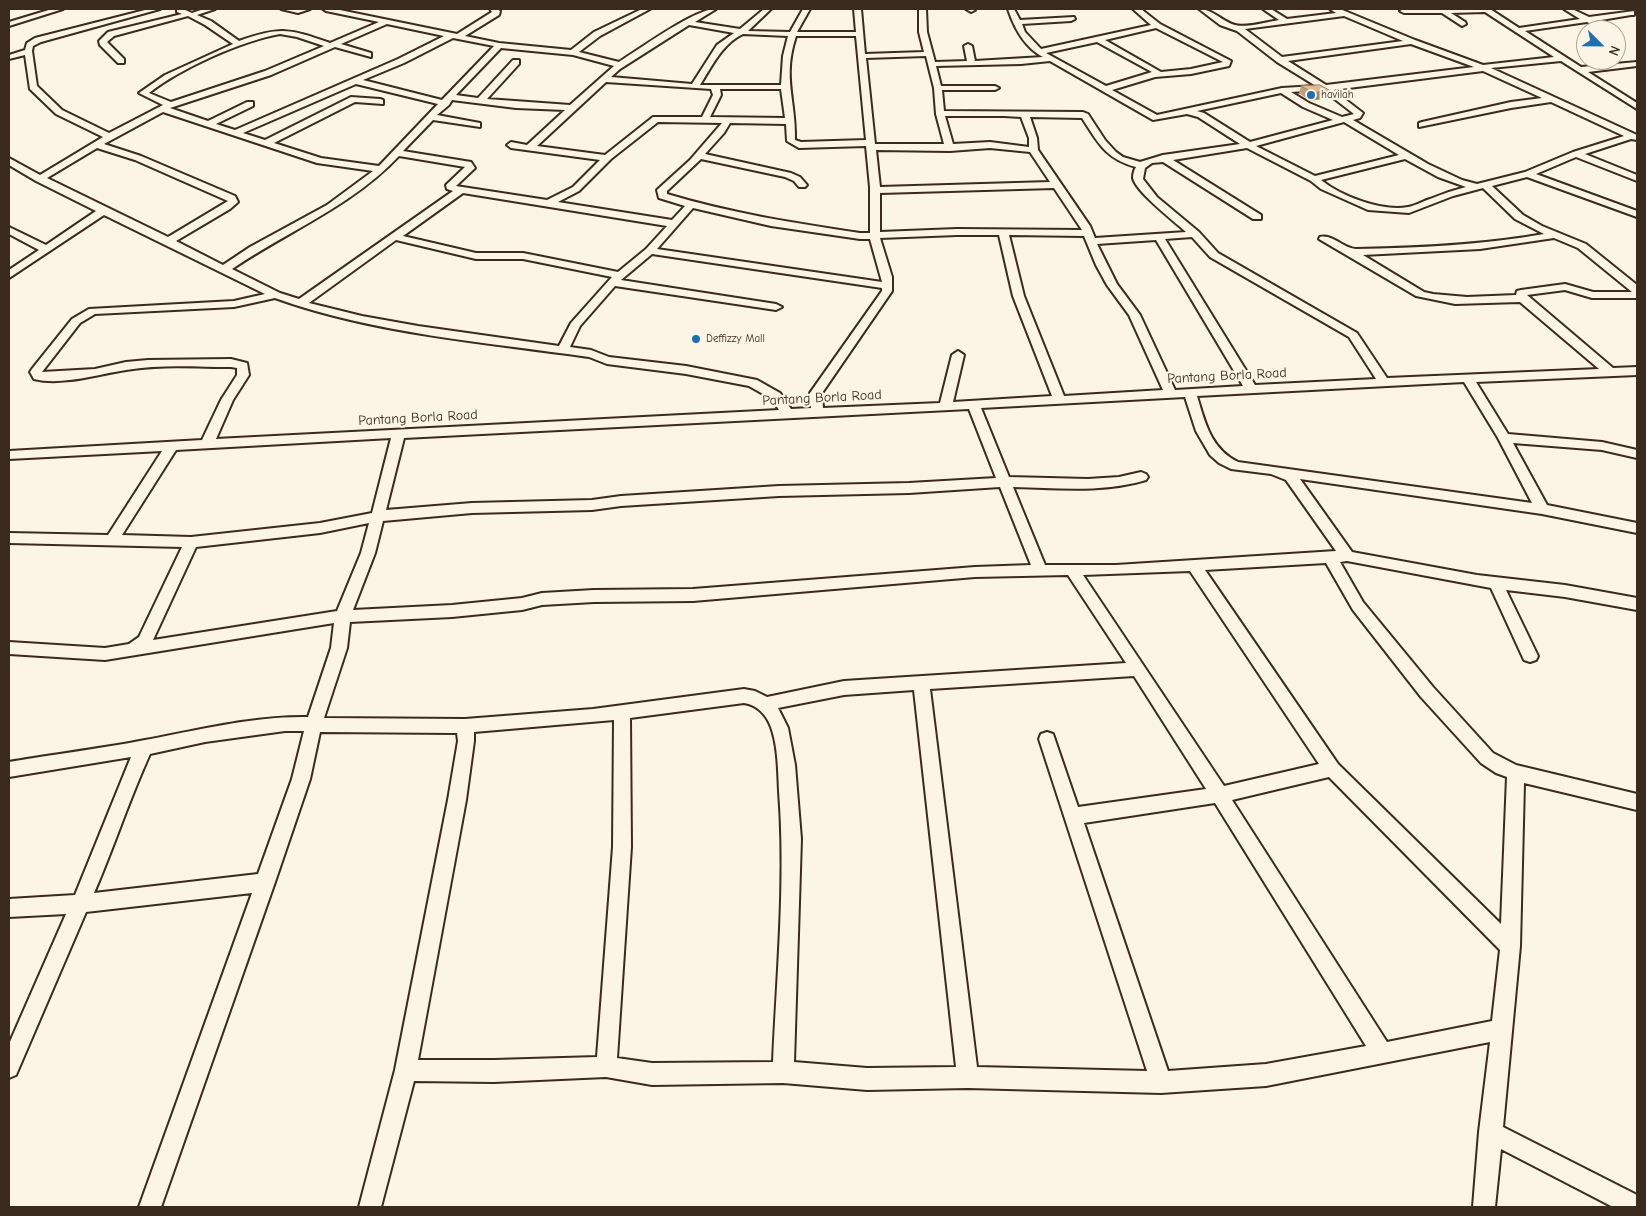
<!DOCTYPE html>
<style>
body{margin:0}
#map{position:relative;width:1646px;height:1216px;overflow:hidden;background:#fcf5e5;font-family:"Comic Neue",sans-serif}
canvas{display:block}
.frame{position:absolute;inset:0;border:10px solid #3b2a1e;pointer-events:none}
.north{position:absolute;left:1576px;top:20px;width:50px;height:50px;box-sizing:border-box;background:#fcf5e5;border:1px solid #afa495;border-radius:50%;rotate:113deg;font-size:14px;font-weight:700;line-height:20px;text-align:center;color:#3b2a1e}
.north::after{content:'';display:block;margin:auto;width:18px;height:22px;background:#1f6fb2;clip-path:polygon(50% 0,100% 100%,50% 72%,0 100%)}
</style>
<div id="map">
<canvas width="1646" height="1216"></canvas>
<div class="frame"></div>
<div class="north">N</div>
</div>
<script>
const ctx = document.querySelector('canvas').getContext('2d');
ctx.lineJoin = 'round';
function stroke(path, color, width, dash) { ctx.strokeStyle = color; ctx.lineWidth = width; ctx.lineCap = dash ? 'butt' : 'round'; ctx.setLineDash(dash || []); ctx.stroke(path); }
function fillPath(path, color) { ctx.fillStyle = color; ctx.fill(path, 'evenodd'); }
function write(font, color, halo, rows, align = 'center') {
  ctx.font = font + ' "Comic Neue",sans-serif'; ctx.lineWidth = 4.5; ctx.setLineDash([]); ctx.textBaseline = 'middle'; ctx.strokeStyle = halo; ctx.fillStyle = color; for (const [text, x, y, turn = 0] of rows) {
    ctx.save(); ctx.translate(x, y); ctx.rotate((+turn || 0) * Math.PI / 180); ctx.textAlign = isNaN(turn) ? turn : align; if (halo) ctx.strokeText(text, 0, 0); ctx.fillText(text, 0, 0); ctx.restore();
  }
}
const minor = new Path2D(`
 M52,9H63L9,26V22Z
 M149,9H160L41,42L33,46L32,51L37,86L62,110L109,133L163,105L139,93L165,75L233,44L205,25L188,16L114,36L107,42L124,59V63H118L100,45L99,41L108,32L182,14L177,12V9H183L192,13L204,9H215L197,15L211,21L239,41C281,26 290,29 330,43L379,22L326,11L323,9H335L457,34L492,12L490,9H497L500,11L499,15L465,36L499,43L571,50L594,32L642,9H650L600,36L579,52L619,62C638,50 696,8 716,9L695,22L740,29L764,9H771L748,31L790,32L803,9H810L797,32H856L854,9H861L865,54L924,52L919,32V9H926L927,32L935,62L967,61L964,46L968,44L972,46L975,61L1043,57C1024,47 1014,27 1008,9H1014L1020,20L1074,17L1075,19L1071,21L1022,24L1025,32L1041,49L1151,25L1133,9H1141L1160,24L1231,61L1229,66L1191,74L1155,77L1112,90L1157,115L1282,88L1316,86L1277,62L1237,31L1220,25L1199,9C1213,9 1221,21 1235,25C1245,28 1268,22 1279,20L1263,9H1271L1287,19L1336,13L1330,9H1340L1415,40L1483,65L1554,57L1485,12L1451,13L1465,22L1466,24L1462,26L1442,13H1404L1400,11L1404,9H1490L1519,28L1580,19L1564,9H1572L1589,17L1634,11V15H1631L1595,21L1612,30H1602L1587,22L1525,31L1581,67L1637,62V66L1588,72L1637,103V109L1561,61L1491,68L1637,135V140L1631,139L1585,154L1637,175V181L1576,157L1536,174L1637,211V217L1527,177L1492,186L1523,215L1542,226L1586,244L1637,285V298H1592L1565,290L1527,295L1613,368L1637,367V375L1476,382L1508,434L1602,442L1637,450V458L1602,450L1513,443L1547,505L1637,523V533L1542,514L1300,479L1352,552L1477,575L1565,585L1637,598V610L1565,597L1506,590L1538,656L1536,660L1530,662L1524,660L1491,588L1347,561L1340,562L1363,602L1433,687L1493,753L1516,765L1637,794V810L1524,783L1520,946L1503,1127L1637,1195V1207H1613L1501,1149L1495,1207H1473L1479,1132L1490,1042L1266,1086L1161,1093L968,1088L867,1090L783,1083L652,1085L606,1077L494,1082L414,1081L381,1207H359L395,1070L448,800L458,741L457,733L320,732L310,779L275,882L161,1207H139L252,893L86,912L16,1075L9,1078V1044L66,914L9,917V899L75,895L131,757L9,777V762C54,754 100,749 145,740C199,730 253,716 308,717L331,648L334,623L105,660L9,654V642L105,648L129,644L139,637L182,547L9,543V533L108,535L162,451L9,459V451L202,440L221,400L237,375V368L231,367C197,367 160,364 126,370C98,374 62,386 34,379L30,372L32,369L72,319L89,309L234,301L265,294L104,215L9,278V270L39,250L9,234V227L46,245L96,211L36,181L9,165V158L40,175L103,137L56,114L30,89L25,55L9,59V55L25,50L27,43L35,38ZM1344,16L1403,41L1282,57L1245,29ZM387,24L444,36L398,59L235,130L216,124L253,106V102H247L208,121L170,108L271,75L335,47L371,57V53L341,44ZM689,25L734,33L717,45L692,84L611,77L620,69ZM1156,28L1223,62L1191,69L1161,72L1105,40ZM280,34L297,37L324,46L265,71L171,102L149,93C181,68 241,41 280,34ZM743,34L788,36L783,56L781,85H700C712,66 722,44 743,34ZM796,36H856L866,140L801,142L795,140C796,100 782,78 796,36ZM453,38L494,46L442,100L363,80L404,63ZM1097,42L1152,72L1106,86L1046,53ZM1411,44L1474,67L1326,85L1288,61ZM501,48L573,55L614,66L570,105L487,99L519,64V60H513L478,98L456,95ZM926,56L934,88L936,114L944,144H875L866,58ZM1050,61L1153,120L1187,114L1198,117L1240,144L1163,155L1140,162L1123,157L1116,152L1105,140L1088,114L1083,112L944,111L942,90H995L999,88L995,86H941L936,66L1021,64ZM1483,71L1542,98L1511,102L1422,122L1419,123V127L1511,108L1551,102L1624,136L1573,152L1525,172L1477,184L1462,180L1428,164L1353,120L1360,118L1363,113L1333,90ZM606,82L711,89L713,95L702,117H653L605,155L537,146ZM356,84L438,104L379,166L321,158L274,143L355,102L383,104V100L380,99L351,97L265,140L243,133ZM720,89H781L785,118L710,117L721,95ZM1323,90L1354,114L1342,117L1309,103L1291,92ZM1281,93L1303,107L1333,120L1250,142L1204,113L1197,111ZM452,100L516,108L565,110L527,145L511,142L507,145L511,148L600,160L573,187L547,200L456,186L475,168L471,162L403,151L433,120L480,127V123L437,115L449,105ZM163,112L317,163L373,171L327,205L250,247L223,265L176,241L230,209L238,202L235,196L141,156L104,144ZM945,116H1004L1021,117L1029,138V147L990,142L953,144ZM1030,117L1082,118C1098,142 1105,159 1136,167C1134,170 1133,174 1133,178C1136,192 1174,221 1186,232L1095,238L1090,226L1038,150L1037,138ZM658,122L722,123L690,160L657,190L659,198L685,206L672,220L558,202L579,191L611,159ZM1344,122L1399,155L1315,176L1256,146ZM730,123L786,124L787,141L799,148L866,146L870,187V233H860C794,223 730,213 667,194V191L701,159L785,177L794,181L799,187H805L807,185L800,177L791,173L705,154L724,133ZM97,148L135,160L228,201L168,237L47,178ZM990,148L1030,152L1050,182L880,187L876,150L950,151ZM1247,148L1311,181L1321,189L1368,210L1409,213L1453,196L1483,188L1515,219L1544,234C1483,245 1418,248 1356,249C1344,249 1333,234 1320,237L1319,239L1416,296L1455,304L1520,302L1599,369L1387,378L1357,333L1218,253L1199,232L1157,197L1143,179L1145,168L1152,163L1163,162L1253,219H1261V215L1173,160ZM399,156L465,167L446,185L447,189L453,191L299,299L280,293L232,269C288,231 352,206 399,156ZM1405,159L1438,177L1466,187C1454,190 1442,194 1430,199C1423,201 1415,206 1408,207C1382,212 1341,196 1321,180ZM1054,188L1082,230L957,229L880,232V193ZM463,193L667,226L646,249L618,272L523,253H476L403,236ZM693,208L771,226L860,239H870L882,282L657,249ZM957,235H999L1013,296L1052,396L953,402L964,355L958,351L952,355L940,403L823,408L822,393L892,291V277L880,238ZM1009,235L1084,236L1096,265L1107,285L1129,315L1163,390L1064,396L1024,296ZM1192,237L1210,257L1349,337L1376,379L1255,385L1165,239ZM1554,238L1578,248L1632,292H1593L1565,284L1521,290L1517,291L1516,295L1467,297L1433,294L1424,292L1363,255L1480,249ZM396,240L476,259H523L612,277L571,323L559,346L418,326L362,316L309,303ZM1156,240L1243,386L1175,390L1140,315L1117,284L1097,244ZM652,254L882,288V291L810,393L811,408L791,409L780,393L757,380L686,366L609,357L591,350L570,347L580,326L615,286L776,310L782,307L776,304L621,280ZM275,298C375,334 485,342 589,357L607,364L686,374L749,386L772,399L779,410L216,439L233,400L249,375L247,363L231,359L148,360L126,362L95,369L42,372L80,323L95,314L234,307ZM1464,382L1498,438L1532,503L1238,462C1211,449 1205,423 1197,396ZM1185,397L1196,431L1210,455L1219,463L1231,469L1271,474L1286,480L1336,551L1116,565H1045L1013,487C1057,488 1103,493 1146,480L1148,477L1146,474L1141,472L1119,477L1088,479L1009,477L981,408ZM969,409L996,478L909,483L779,486L621,496L592,500L472,503L386,510L404,438ZM391,438L372,513L320,523L191,537L122,535L176,450ZM1000,487L1031,565L975,567L693,589L594,590L542,593L522,598L452,605L353,610L375,553L383,521L472,513L592,510L621,506L779,496L909,493ZM369,523L361,553L337,611L153,640L196,547L320,533ZM1326,563L1353,610L1421,697L1481,763L1496,773L1507,777L1501,924L1338,764L1205,570ZM1190,571L1319,764L1224,786L1083,575ZM1068,575L1126,663L844,681L767,697L755,691L744,689L593,709L465,719L324,718L347,648L350,622L452,617L522,610L542,605L594,602L693,601L975,577ZM1134,676L1206,789L1078,807L1053,734L1047,732L1041,734L1039,739L1147,1071L977,1067L930,689ZM914,690L956,1067L867,1068L794,1062L801,839L795,765L788,728L778,708L844,695ZM744,703C757,705 766,714 771,727C778,746 778,771 779,791C786,881 777,972 773,1062L652,1063L617,1058L631,847L630,718ZM614,720L613,847L597,1057L494,1060H418L466,800L474,741V732ZM285,731H304L292,779L258,874L94,893C114,847 129,800 150,754L205,742ZM1329,777L1500,950L1492,1021L1387,1042L1232,800ZM1215,803L1366,1046L1266,1064L1168,1071L1084,823Z
 M281,9H310L298,13Z
 M966,9H974L975,10L971,12Z`);
const wall = new Path2D(`
 M1301,86L1326,98L1310,101L1299,93Z`);
const shadedWall = new Path2D(`
 M1329,90L1326,98L1310,101L1313,93Z`);
const building = new Path2D(`
 M1320,85L1329,90L1313,93L1301,86Z`);
const markers = [
 [1311,95,5,"#1f6fb2"],
 [696,339,5,"#1f6fb2"]
];
const farPoinames = [
 ["havilah",1321,95],
 ["Deffizzy Mall",706,339]
];
const streetNames = [
 ["Pantang Borla Road",1227,376,-3],
 ["Pantang Borla Road",822,398,-3],
 ["Pantang Borla Road",418,418,-3]
];
stroke(minor, '#3b2a1e', 4);
fillPath(minor, '#fcf5e5');
fillPath(wall, '#bfa27c');
fillPath(shadedWall, '#9b8465');
fillPath(building, '#debc90');
stroke(building, '#9b8465', 1);
for (const [x, y, r, color] of markers) { const dot = new Path2D(); dot.arc(x, y, r, 0, 2 * Math.PI); ctx.fillStyle = color; ctx.fill(dot); stroke(dot, '#fcf5e5', 2); }
write('11px', '#3b2a1e', '#fcf5e5', farPoinames, 'left');
write('14px', '#3b2a1e', '#fcf5e5', streetNames);
</script>
